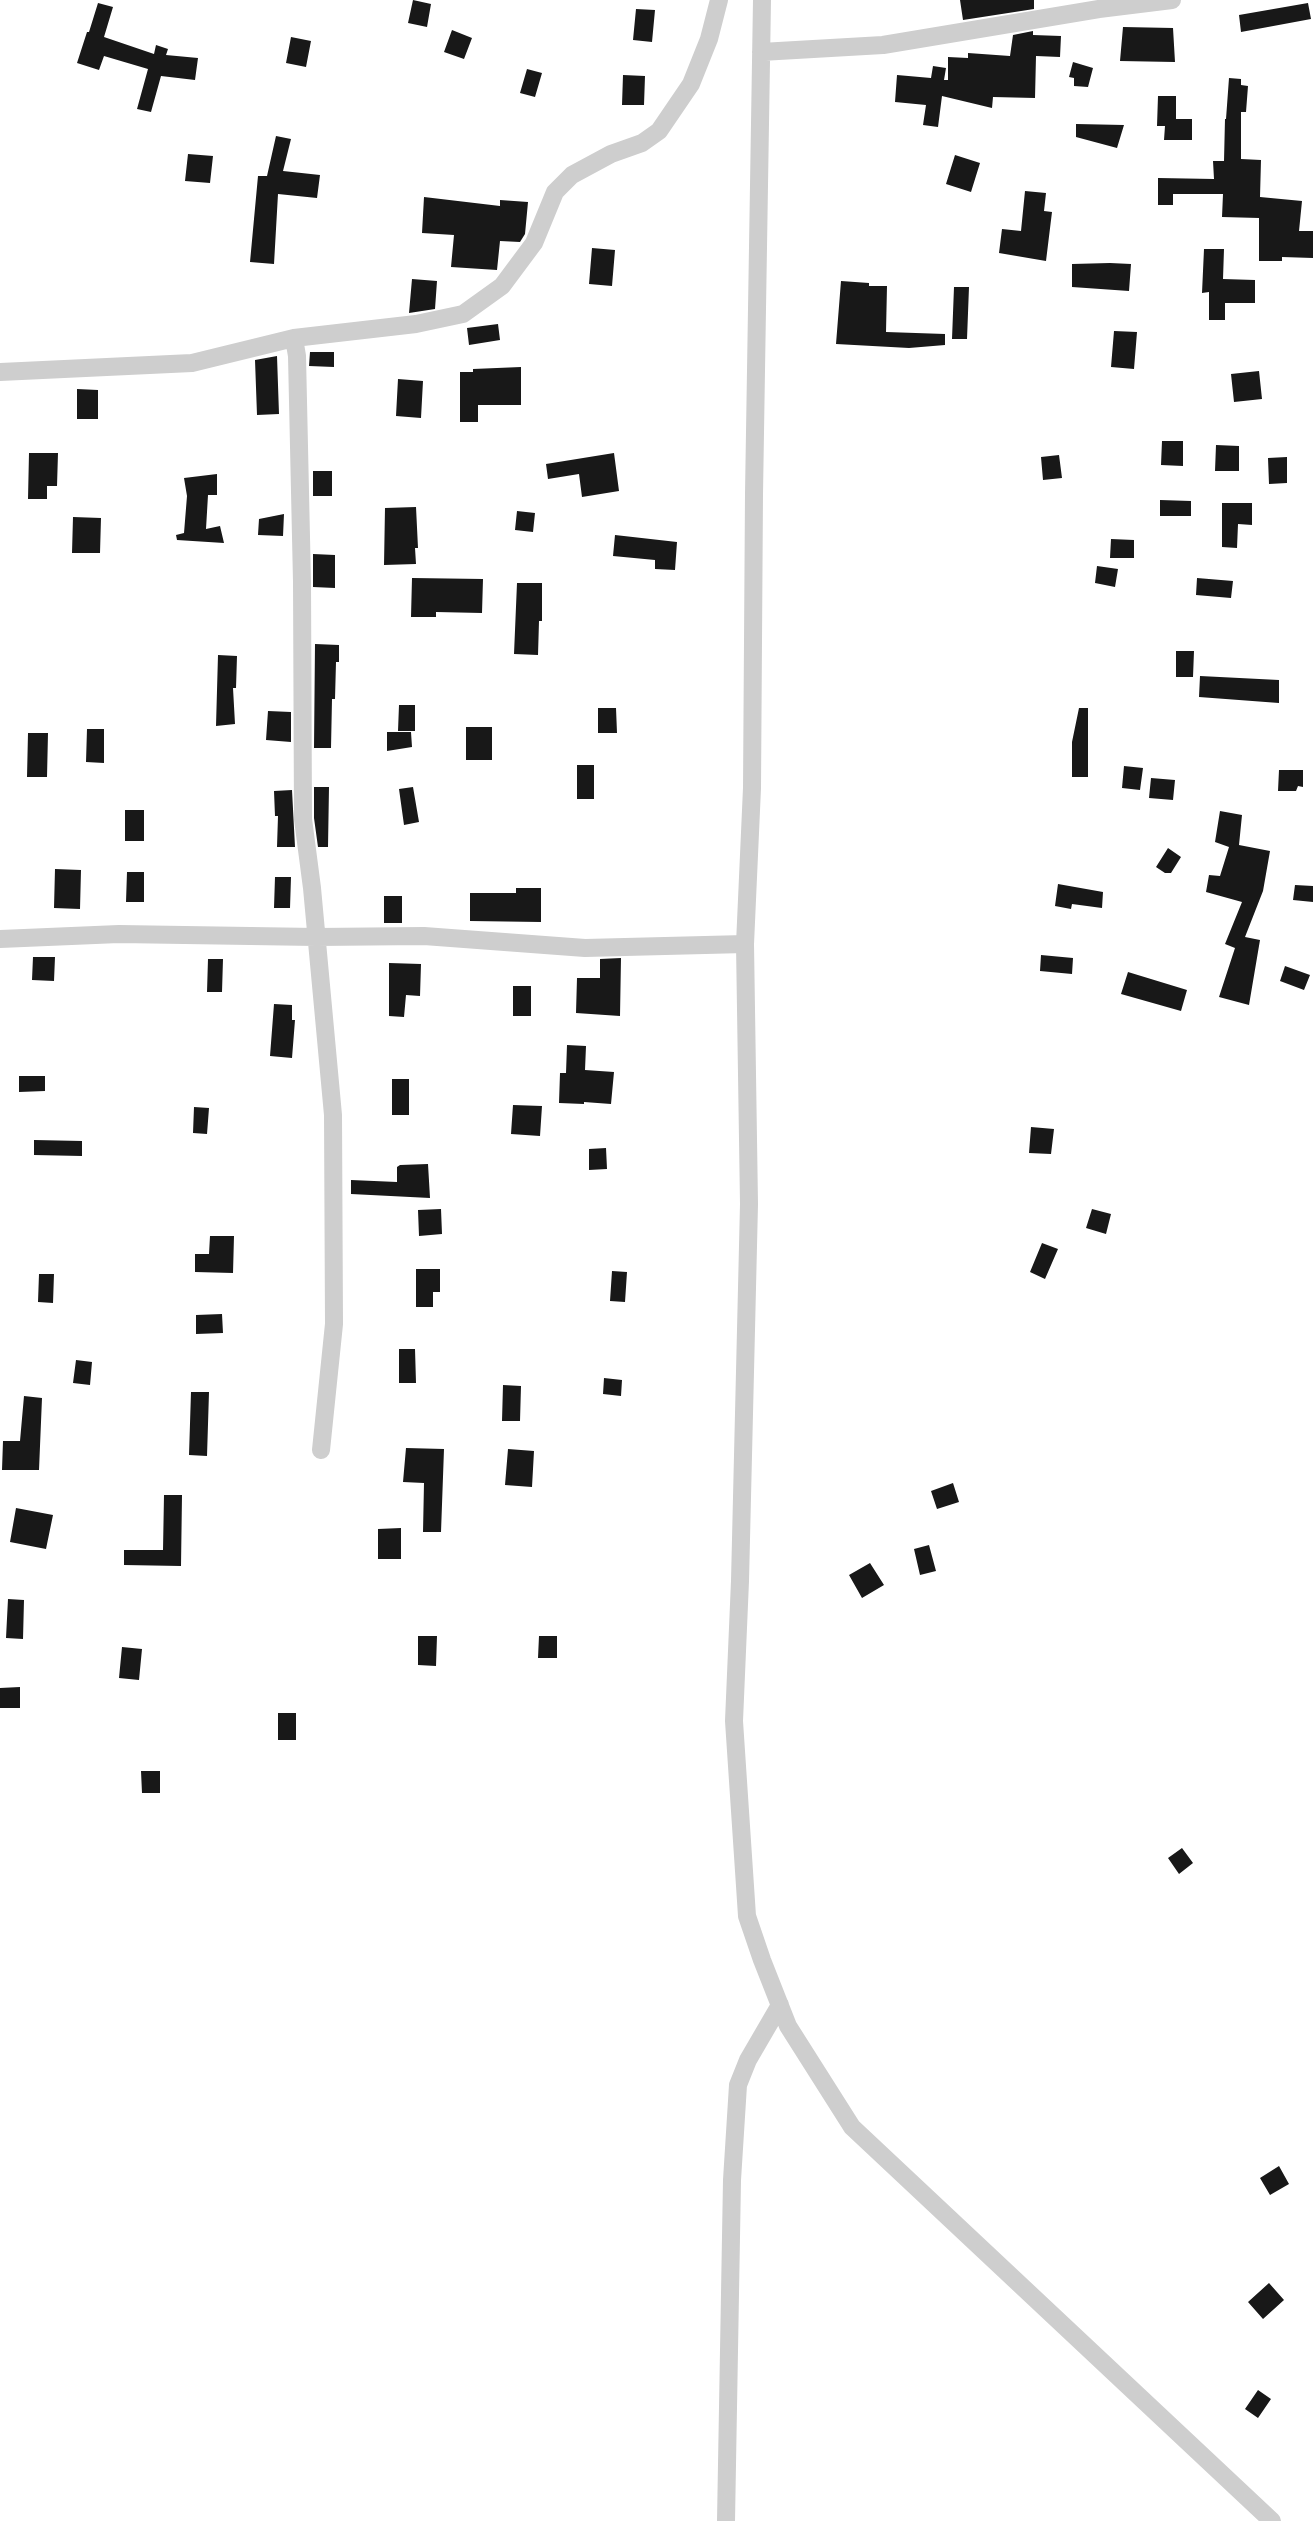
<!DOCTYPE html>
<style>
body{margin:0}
canvas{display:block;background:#fff}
</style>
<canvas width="1313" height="2521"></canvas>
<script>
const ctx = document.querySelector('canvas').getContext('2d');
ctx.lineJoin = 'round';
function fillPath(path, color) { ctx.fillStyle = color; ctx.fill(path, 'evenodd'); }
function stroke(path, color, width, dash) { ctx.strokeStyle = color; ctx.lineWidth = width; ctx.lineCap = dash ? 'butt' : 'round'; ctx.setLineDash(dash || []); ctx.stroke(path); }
const building = new Path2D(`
 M413,0L431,4L427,27L408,23Z
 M960,0H1034V9L963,20Z
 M98,3L113,7L104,37L154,54L156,45L168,49L166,55L198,58L195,80L161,76L151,112L137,109L148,69L104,56L99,70L77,63L87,32H89Z
 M1308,3L1311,19L1241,32L1239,15Z
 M636,9L655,10L652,42L633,40Z
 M1123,27L1173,28L1175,62L1120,61Z
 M452,30L472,38L464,59L444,52Z
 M1033,31V35L1061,36L1060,57L1036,56L1035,98L993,97L992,108L942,96L938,127L923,125L926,105L895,102L897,75L931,78L933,66L946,68L944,80H948V57L968,58V53L1010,56L1013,35Z
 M291,37L311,41L306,67L286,63Z
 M1073,62L1093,68L1088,87L1074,86V78L1069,77Z
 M527,69L542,73L535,97L520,93Z
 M623,75L645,76L644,105H622Z
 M1229,78L1241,79V85L1248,86L1246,112H1241V159L1261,160L1260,197L1302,201L1299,231H1313V258L1282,257V261H1259V218L1222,217L1223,194H1173V205H1158V178L1214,179L1213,161H1224L1225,119H1226Z
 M1158,96H1176V119H1192V140H1164L1165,126H1157Z
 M1076,124L1124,125L1117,148L1076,137Z
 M276,136L291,139L283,171L320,175L317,198L278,194L274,264L250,262L258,176H267Z
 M188,154L213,156L210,183L185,181Z
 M955,155L980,163L971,192L946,184Z
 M1025,191L1046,193L1044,211L1052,212L1046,261L999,253L1002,229L1021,231Z
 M424,197L500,206V200L528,202L525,234L520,242L500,241L497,270L451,267L454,235L422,233Z
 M592,248L615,250L612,286L589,284Z
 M1204,249H1224L1223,279L1255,280V303H1225V320H1209V292L1202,293Z
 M1110,263L1131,264L1129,291L1072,287V264Z
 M412,279L437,281L435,309L409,313Z
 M841,281L869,283V286H887L886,332L945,334V345L909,348L836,344Z
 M954,287H969L967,339H952Z
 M498,324L500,340L469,345L467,328Z
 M1114,331L1137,332L1134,369L1111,367Z
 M310,352H334V367L309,366Z
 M277,356L279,414L257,415L255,360Z
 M521,367V405H478V422H460V372H473V369Z
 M1259,371L1262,399L1234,402L1231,374Z
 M398,379L423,381L421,418L396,416Z
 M77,389L98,390V419H77Z
 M1162,441H1183V466L1161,465Z
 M1216,445L1239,446V471H1215Z
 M29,453H58L57,486H47V499H28Z
 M614,453L619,491L582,497L579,474L548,479L546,464Z
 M1059,455L1062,478L1043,480L1041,457Z
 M1287,457V483L1269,484L1268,458Z
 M313,471H332V496H313Z
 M217,474V495H208L206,529L220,526L224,543L177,540L176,535L184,533L187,496L184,478Z
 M1160,500L1191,501V516H1160Z
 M1222,503H1252V525L1238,524L1237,548L1222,547Z
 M416,507L418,548H415L416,564L384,565L385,508Z
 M517,511L535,513L533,532L515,530Z
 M284,514L283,536L258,535L259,519Z
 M73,517L101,518L100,553H72Z
 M615,535L677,542L675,570L655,569V560L613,556Z
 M1111,539L1134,540V558H1110Z
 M313,554L335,555V588L313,587Z
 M1097,566L1118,569L1115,587L1095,583Z
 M412,578L483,579L482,613L436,612V617H411Z
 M1197,578L1233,581L1231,598L1196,595Z
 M517,583H542V621H539L538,655L514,654Z
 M315,644L339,645V662H336L335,699H332L331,748H314Z
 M1176,651H1194L1193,677H1176Z
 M218,655L237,656L236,688H233L235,724L216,726Z
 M1200,676L1279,680V703L1199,697Z
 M399,705H415V731H398Z
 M598,708H616L617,733H598Z
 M1079,708H1088V777H1072V742Z
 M268,711L291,712V742L266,740Z
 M466,727H492V760H466Z
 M87,729H104V763L86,762Z
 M387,732H411L412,747L387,751Z
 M28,733H48L47,777H27Z
 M577,765H594V799H577Z
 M1124,766L1143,768L1140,790L1122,788Z
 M1279,770H1303V787L1298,786L1296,791H1278Z
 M1151,778L1175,780L1173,800L1149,798Z
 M314,787H329L328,847H318L314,818Z
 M413,787L419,822L404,825L399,789Z
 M292,790L295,847H277L278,816H275L274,791Z
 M125,810H144V841H125Z
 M1220,811L1242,815L1239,845L1270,851L1263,891L1245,937L1260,940L1249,1005L1219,997L1235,948L1225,944L1242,902L1206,892L1209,875L1220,876L1229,847L1215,842Z
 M1168,848L1181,857L1171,873H1165L1156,867Z
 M55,869L81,870L80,909L54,908Z
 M127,872H144V902H126Z
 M275,877H291L290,908H274Z
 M1058,884L1103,892L1102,908L1072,904L1071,909L1055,906Z
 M1295,885L1313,886V902L1293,900Z
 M516,888H541V922L470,921V893H516Z
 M384,896H402V923H384Z
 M1041,955L1073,958L1072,974L1040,971Z
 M33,957H55L54,981L32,980Z
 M621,958L620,1016L576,1013L577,978H600V959Z
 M208,959H223L222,992H207Z
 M389,963L421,964L420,996L406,995L404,1017L389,1016Z
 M1285,966L1310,975L1304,990L1280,981Z
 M1128,972L1187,990L1181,1011L1121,994Z
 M513,986H531V1016H513Z
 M274,1004L292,1005V1020H295L292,1058L270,1056Z
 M567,1045L586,1046L585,1070L614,1072L611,1104L584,1102V1104L559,1103L560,1073H566Z
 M19,1076H45V1091L19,1092Z
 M392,1079H409V1115H392Z
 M513,1105L542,1106L540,1136L511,1134Z
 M194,1107L209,1108L207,1134L193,1133Z
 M1031,1127L1054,1129L1051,1154L1029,1153Z
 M34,1140L82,1141V1156L34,1155Z
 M606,1148L607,1169L589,1170V1149Z
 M428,1164L430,1198L351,1194V1180L397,1182V1167L400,1165Z
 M441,1209L442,1234L419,1236L418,1210Z
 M1092,1209L1111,1214L1106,1234L1086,1228Z
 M210,1236H234L233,1273L195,1272V1254H209Z
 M1042,1243L1058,1249L1045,1279L1030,1272Z
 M416,1269H440V1292H433V1307H416Z
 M612,1271L627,1272L625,1302L610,1301Z
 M39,1274H54L53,1303L38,1302Z
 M222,1314L223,1333L196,1334V1315Z
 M399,1349H415L416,1383H399Z
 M76,1360L92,1362L90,1385L73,1383Z
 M604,1378L622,1380L621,1396L603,1394Z
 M503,1385L521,1386L520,1421H502Z
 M191,1392H209L207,1456L189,1455Z
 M24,1396L42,1398L39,1470H2L3,1441H20Z
 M406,1448L444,1449L441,1532H423L424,1483L403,1482Z
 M508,1449L534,1451L532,1487L505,1485Z
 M953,1483L959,1502L937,1509L931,1491Z
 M164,1495H182L181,1566L124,1565V1550H163Z
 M16,1508L53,1515L46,1549L10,1542Z
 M401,1528V1559H378V1529Z
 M929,1545L936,1571L920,1575L914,1549Z
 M870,1563L884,1585L862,1598L849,1575Z
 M8,1599L24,1600L23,1639L6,1638Z
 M418,1636H437L436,1666L418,1665Z
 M539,1636H557V1658H538Z
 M122,1647L142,1649L139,1680L119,1678Z
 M20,1687V1708H0V1688Z
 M278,1713H296V1740H278Z
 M141,1771H160V1793H142Z
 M1182,1848L1193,1863L1179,1874L1168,1858Z
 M1279,2166L1289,2184L1270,2195L1260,2178Z
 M1269,2283L1284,2300L1263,2319L1248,2302Z
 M1258,2390L1271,2399L1258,2418L1245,2409Z`);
const minor = new Path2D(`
 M762,0L754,494L752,788L745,944L749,1204L740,1581L734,1721L747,1916L762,1960L788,2026L852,2127L1272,2521
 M761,52L883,45L1099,9L1172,0
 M0,372L192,363L294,338
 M0,939L119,934L316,937L424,936L585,948L745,944
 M321,1450L334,1324L333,1115L312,888L303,819L302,582L297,356L294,338L416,324L463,314L502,286L534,243L555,192L572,175L611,154L642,143L659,131L691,84L709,39L719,0
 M726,2521L732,2180L738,2085L748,2060L780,2005`);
fillPath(building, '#181818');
stroke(minor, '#cecece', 18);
</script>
